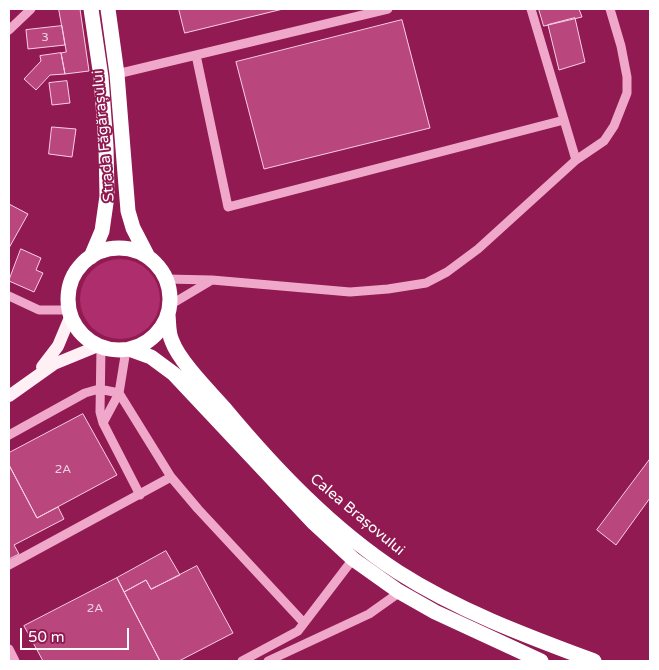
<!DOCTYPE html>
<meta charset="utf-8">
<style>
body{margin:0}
#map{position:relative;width:659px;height:670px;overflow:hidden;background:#901a51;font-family:"Varela Round",sans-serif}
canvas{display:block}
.frame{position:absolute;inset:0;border:10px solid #fff;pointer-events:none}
.scale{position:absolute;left:20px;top:628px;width:109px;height:22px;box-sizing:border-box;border:2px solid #fff;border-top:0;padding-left:6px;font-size:15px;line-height:18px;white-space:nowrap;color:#fff;-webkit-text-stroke:4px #901a51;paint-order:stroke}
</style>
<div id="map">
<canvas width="659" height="670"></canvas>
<div class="frame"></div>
<div class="scale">50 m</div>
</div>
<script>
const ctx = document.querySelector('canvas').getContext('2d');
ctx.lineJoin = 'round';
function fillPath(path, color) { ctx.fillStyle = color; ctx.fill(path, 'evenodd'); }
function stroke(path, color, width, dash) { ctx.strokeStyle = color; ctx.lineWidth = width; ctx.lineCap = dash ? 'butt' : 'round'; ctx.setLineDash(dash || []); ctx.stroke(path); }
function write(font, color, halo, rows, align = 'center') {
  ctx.font = font + ' "Varela Round",sans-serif'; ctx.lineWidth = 4; ctx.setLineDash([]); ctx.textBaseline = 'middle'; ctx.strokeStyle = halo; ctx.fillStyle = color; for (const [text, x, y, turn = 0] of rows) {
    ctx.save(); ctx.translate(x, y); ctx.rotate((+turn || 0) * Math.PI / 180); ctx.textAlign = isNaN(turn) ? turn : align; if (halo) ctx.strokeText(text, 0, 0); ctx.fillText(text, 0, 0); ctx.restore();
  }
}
const green = new Path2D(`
 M80 299a40 40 0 1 1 80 0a40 40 0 1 1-80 0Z`);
const building = new Path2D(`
 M59,9H80L89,71L65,74L61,53L66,52Z
 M179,9H283L185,33Z
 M539,9H579L582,17L544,26Z
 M575,18L585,62L559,70L548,25Z
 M402,20L430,128L264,169L236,62Z
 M62,26L65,45L28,49L26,30Z
 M61,53L65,74L50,75L36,90L24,79L41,61L40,56Z
 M67,81L70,103L52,105L49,83Z
 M52,127L76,129L72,157L49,154Z
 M9,204L28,214L9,248Z
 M21,249L41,258L36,270L43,273L34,292L9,281Z
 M83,414L117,475L37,518L9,465V453Z
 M650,459V498L616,545L597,530Z
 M9,465L37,518L58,507L64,519L14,545L19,554L9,559Z
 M166,551L180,575L151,589L146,580L124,592L117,578Z
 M197,566L233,633L179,661H160L124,592L146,580L151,589Z
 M117,578L160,661H43L24,626Z`);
const minor = new Path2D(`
 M531,9L576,160
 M9,30L31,9
 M196,55L228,207L564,120
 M117,74L388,9
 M166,279L212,280L350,292L388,289L426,283L447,272L478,249L576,160L604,141L614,126L627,93V77L621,46L610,9
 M9,296L39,310H69
 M170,305L212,280
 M101,347L100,412L103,423L140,495
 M103,423L119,393L126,350
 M9,435L85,393L99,389L119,393L171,477L198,509L304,623
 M9,565L171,477
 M9,649L15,661
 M242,661L298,631L353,559
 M268,661L369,614L400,592`);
const major = new Path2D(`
 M42,367L58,346L71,315
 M9,396L54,364L98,346`);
const highway = new Path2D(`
 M108,9L117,74L128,211L133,228L148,257
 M68 299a51 51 0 1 1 102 0a51 51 0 1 1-102 0Z
 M91,257L102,231L107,196L106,146L101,77L91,9
 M168,315C169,324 168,333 172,341C179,361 210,392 225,409C275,469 332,529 398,572C459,611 527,636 594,661
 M129,349L151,357L174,374L314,523L353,559L398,591L435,612L541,661`);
const numberNames = [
 ["3",45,38],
 ["2A",63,470],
 ["2A",95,609]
];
const streetNames = [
 ["Strada Făgărașului",104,136,-95],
 ["Calea Brașovului",357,515,40]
];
fillPath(green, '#ae2d6c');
fillPath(building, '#b9477e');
stroke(building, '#facee4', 1);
stroke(minor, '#efa8ca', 9);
stroke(major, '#fff0f6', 12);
stroke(highway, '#fff', 15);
write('12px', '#eed1df', null, numberNames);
write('15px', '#fff', '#901a51', streetNames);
</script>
